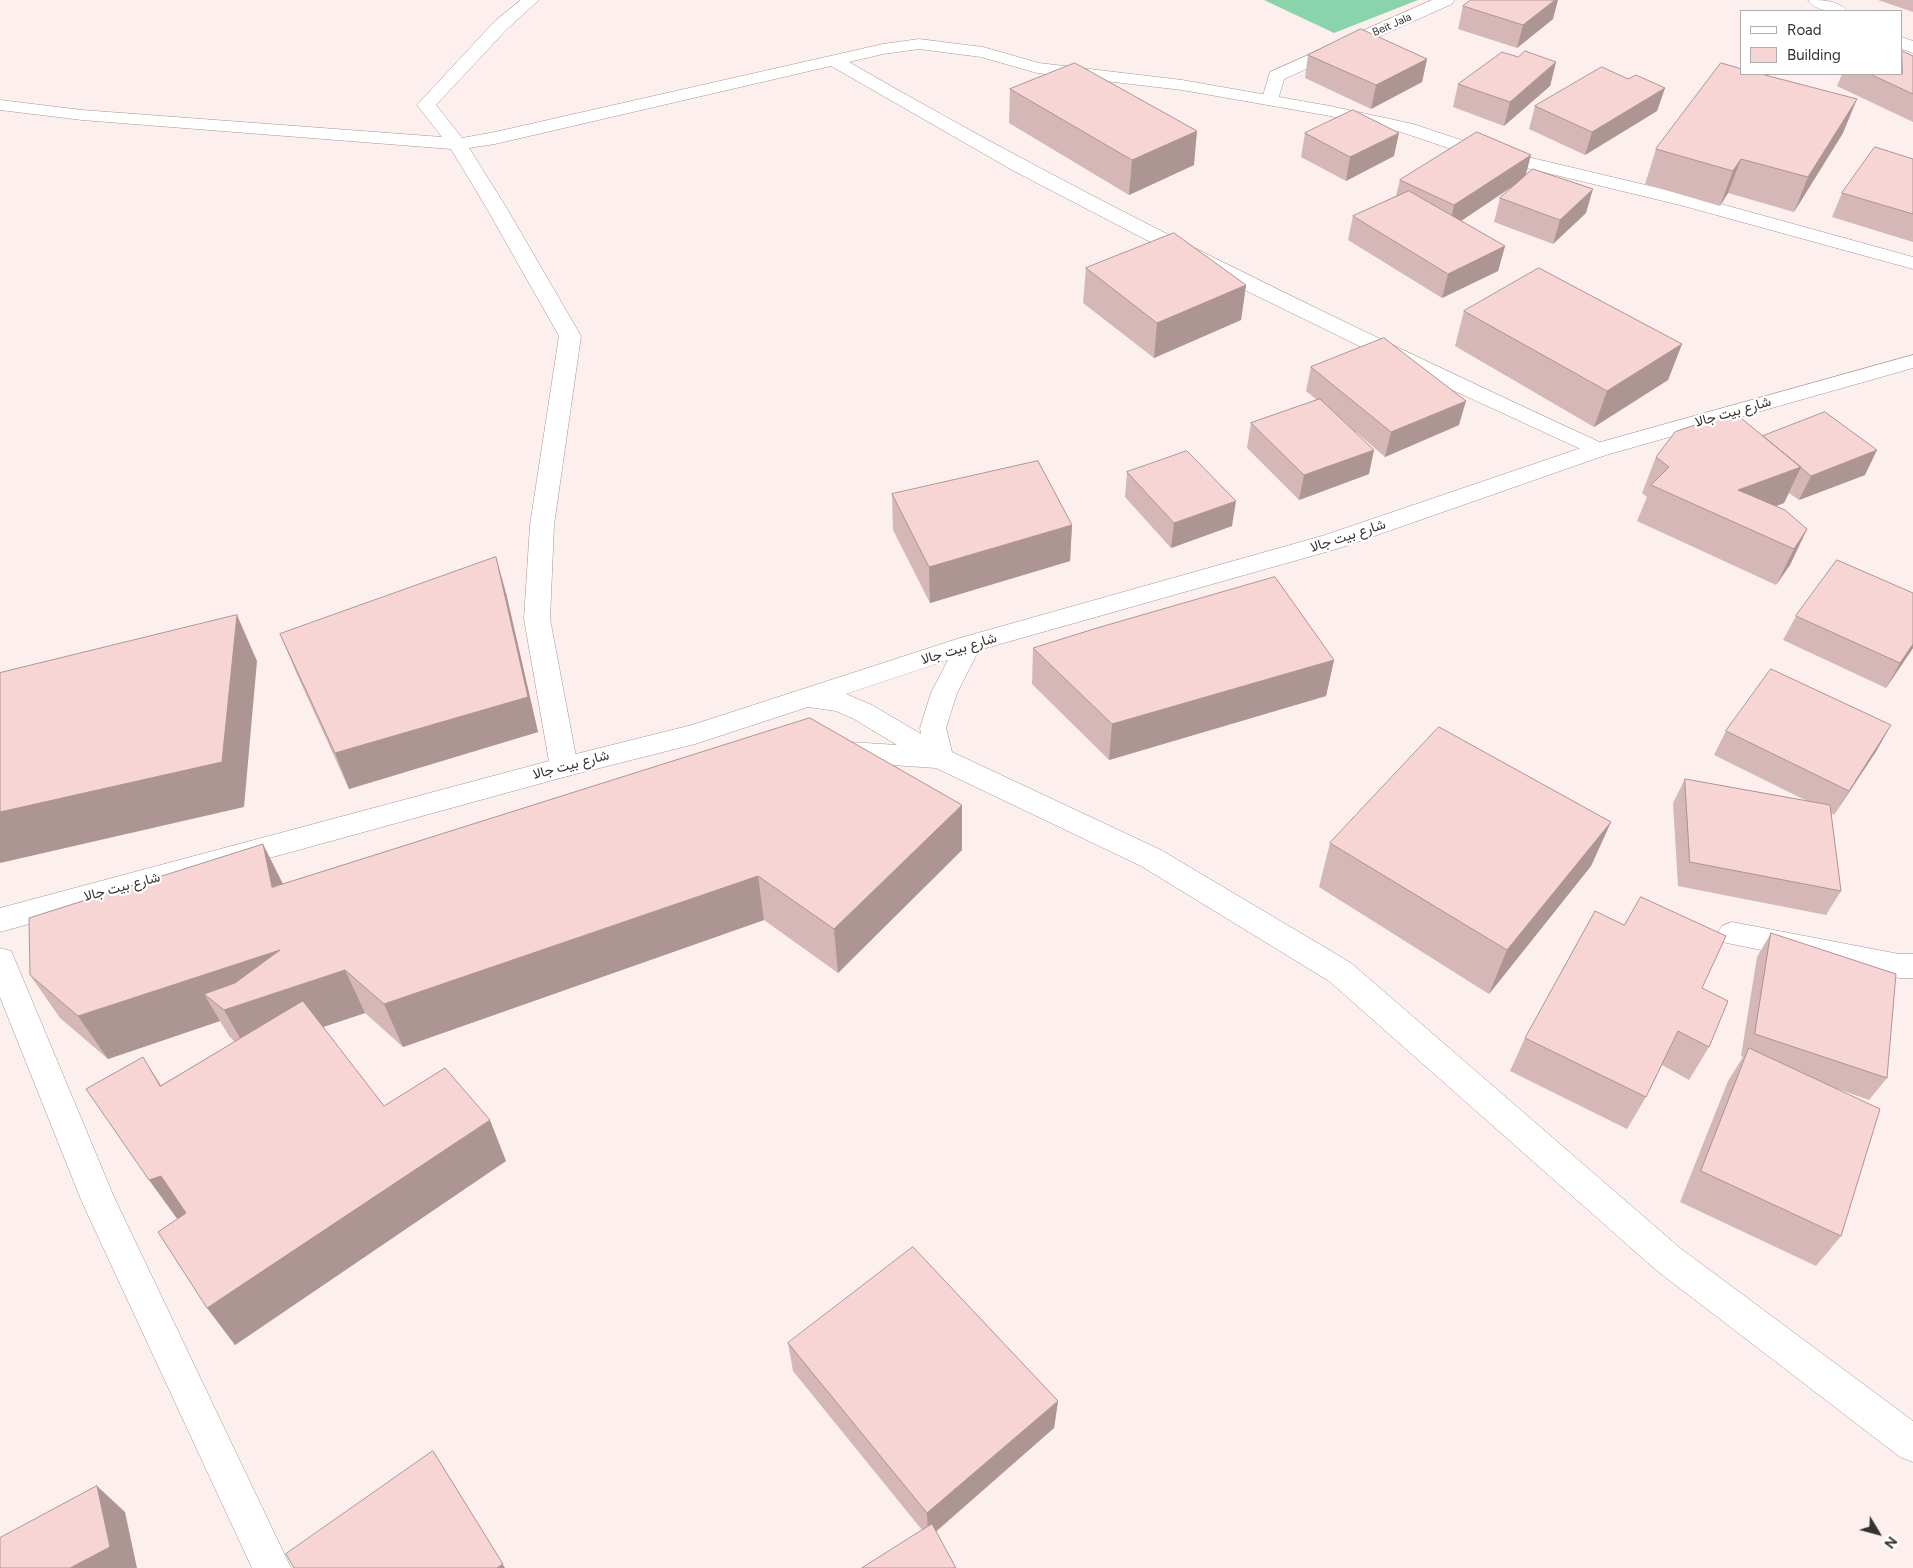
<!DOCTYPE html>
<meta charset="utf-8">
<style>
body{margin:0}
#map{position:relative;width:1913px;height:1568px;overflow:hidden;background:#fdefee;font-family:Figtree,sans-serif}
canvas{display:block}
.legend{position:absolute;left:1740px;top:10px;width:162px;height:65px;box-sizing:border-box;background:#fff;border:1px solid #afadad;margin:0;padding:6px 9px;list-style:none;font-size:15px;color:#373232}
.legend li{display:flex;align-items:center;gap:10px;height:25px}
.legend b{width:25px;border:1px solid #afadad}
.north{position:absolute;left:1853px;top:1508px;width:50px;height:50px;-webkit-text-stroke:4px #fff;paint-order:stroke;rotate:127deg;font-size:14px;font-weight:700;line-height:20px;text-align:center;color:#373232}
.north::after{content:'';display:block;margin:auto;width:18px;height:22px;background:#373232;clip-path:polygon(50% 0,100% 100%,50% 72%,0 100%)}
</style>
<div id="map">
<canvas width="1913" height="1568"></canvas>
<ul class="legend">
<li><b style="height:6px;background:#fff"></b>Road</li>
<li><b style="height:14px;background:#f7d5d4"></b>Building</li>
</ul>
<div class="north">N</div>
</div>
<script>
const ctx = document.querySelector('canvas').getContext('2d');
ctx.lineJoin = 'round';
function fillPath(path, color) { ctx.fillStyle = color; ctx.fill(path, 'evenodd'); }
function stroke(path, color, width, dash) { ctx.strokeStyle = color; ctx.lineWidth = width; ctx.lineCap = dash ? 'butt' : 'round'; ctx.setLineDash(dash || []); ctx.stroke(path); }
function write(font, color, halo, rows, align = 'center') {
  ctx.font = font + ' Figtree,Vazirmatn,sans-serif'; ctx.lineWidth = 4.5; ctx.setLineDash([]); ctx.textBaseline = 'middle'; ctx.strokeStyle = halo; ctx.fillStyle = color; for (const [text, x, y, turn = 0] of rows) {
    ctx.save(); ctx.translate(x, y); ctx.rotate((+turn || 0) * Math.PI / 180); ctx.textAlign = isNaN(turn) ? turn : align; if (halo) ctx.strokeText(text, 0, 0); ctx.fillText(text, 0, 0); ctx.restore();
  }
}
const green = new Path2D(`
 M1264,0H1418L1334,33Z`);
const minor = new Path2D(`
 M521,0H539L507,29L436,105L462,138L495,132L883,44L919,39L983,47L1039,63L1182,80L1330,106L1413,124L1473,144L1692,196L1913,257V269L1680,205L1460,152L1401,132L1330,116L1182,90L1037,73L981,57L919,49L883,54L849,62C1094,204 1349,326 1606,445L1609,450L1606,455L1598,457L1396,364L1204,270L1014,171L831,66L495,144L469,148L506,207L581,336L554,525L550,619L578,767L574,774L564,777L554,774L550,767L524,619L530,525L559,336L486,207L451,149L82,120L0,110V100L82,110L442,137L417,105L495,21Z
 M1732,922L1899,954H1913V978H1899L1722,942L1717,934L1722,926Z
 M0,948L11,951L15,960L114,1197L291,1568H252L82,1202L0,997Z`);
const tertiary = new Path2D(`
 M1432,0H1454L1452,4L1284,79L1277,103L1271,104L1265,103L1262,99L1270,72Z
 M1808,0C1821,0 1839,0 1847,11C1834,12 1816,12 1808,0Z
 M1902,37L1913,41V53L1902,49Z
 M1913,355V368L1606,455L1340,548L979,650L957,693L946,728L952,752L1161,850L1351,963L1680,1248L1913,1421V1462L1900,1457L1656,1270L1329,981L1141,866L936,768L834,761L824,758L820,751L824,744L834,741L897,745L854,719L836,711L808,707L695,744L564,777L0,932V908L564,757L692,725L960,638L1322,536L1590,445ZM948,660L931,693L920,728L921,734L872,705L846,694Z`);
const wall = new Path2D(`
 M1878,0H1913V12Z
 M1463,6L1553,19L1517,48L1458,29Z
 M1308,55L1427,59L1422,82L1371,109L1305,78Z
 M1913,56V122L1837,86L1842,74H1902Z
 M1556,62L1550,86L1504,126L1453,107L1458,84Z
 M1628,79L1665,88L1657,111L1585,155L1529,129L1535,106Z
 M1010,89L1194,165L1129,195L1009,123Z
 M1305,133L1394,156L1346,181L1301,157Z
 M1843,133L1794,212L1728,193L1720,206L1645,184L1656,149Z
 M1913,159V242L1832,217L1842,193Z
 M1525,176L1586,213L1553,244L1494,222L1500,198L1516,184L1461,221L1505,246L1498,271L1442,298L1348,240L1353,216L1396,196L1400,180Z
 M1086,268L1246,285L1241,320L1154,358L1083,303Z
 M1464,311L1682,344L1668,380L1594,427L1455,346Z
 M1311,367L1459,425L1385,457L1356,432L1369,474L1299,500L1247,448L1251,423L1317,400L1306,391Z
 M1763,436L1865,475L1799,500L1789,493L1784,503L1776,506L1807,529L1790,565L1776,585L1637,521L1647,497L1642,493L1656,457Z
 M1127,472L1232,526L1171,548L1125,497Z
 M892,494L1072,525L1070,561L930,603L893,530Z
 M506,593L538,732L349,789L295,670L280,634Z
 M1796,616L1913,648L1886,688L1783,640Z
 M1033,648L1334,660L1326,696L1109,760L1032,684Z
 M1726,731L1877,750L1834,815L1831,813L1841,891L1826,915L1678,886L1673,803L1685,779L1807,801L1714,755Z
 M962,805V850L838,973L764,920L403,1047L365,1013L323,1027L384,1106L506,1161L235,1345L178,1219L143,1057L161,1085L235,1042L229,1036L220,1021L108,1059L60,1018L30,975L283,884Z
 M1611,822L1591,866L1489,994L1319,887L1330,843Z
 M1771,933L1887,1078L1869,1100L1838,1089L1841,1236L1816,1266L1680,1202L1728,1081L1743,1057L1741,1056L1757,957Z
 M1702,988L1709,1047L1689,1080L1662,1065L1646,1097L1627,1129L1510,1071L1525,1038Z
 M788,1343L1058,1401L1054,1428L936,1532L922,1530L793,1371Z`);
const shadedWall = new Path2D(`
 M1555,0H1558L1553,19L1517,48L1523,25Z
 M1427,59L1422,82L1371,109L1376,85Z
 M1556,62L1550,86L1504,126L1510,102Z
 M1665,88L1657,111L1585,155L1592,132Z
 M1857,99L1843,133L1794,212L1808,177Z
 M1197,131L1194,165L1129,195L1132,160Z
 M1399,133L1394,156L1346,181L1350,157Z
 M1531,155L1525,178L1449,229L1454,205Z
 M1741,159L1728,193L1720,206L1733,171Z
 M1593,189L1586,213L1553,244L1560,220Z
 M1505,246L1498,271L1442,298L1448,274Z
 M1246,285L1241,320L1154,358L1157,323Z
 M1682,344L1668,380L1594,427L1607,391Z
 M1466,401L1459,425L1385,457L1391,432Z
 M1374,450L1369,474L1299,500L1304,475Z
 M1877,450L1865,475L1799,500L1811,476Z
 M1801,467L1784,503L1733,522L1738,490Z
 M1236,501L1232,526L1171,548L1174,523Z
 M1072,525L1070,561L930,603L929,567Z
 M1807,529L1790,565L1776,585L1794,549Z
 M496,557L506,593L538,732L349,789L335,753Z
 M237,615L257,661L244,807L0,863V812Z
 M1913,644V648L1886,688L1900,663Z
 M1334,660L1326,696L1109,760L1112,724Z
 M1891,725L1877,750L1834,815L1849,791Z
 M962,805V850L838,973L834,929Z
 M1611,822L1591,866L1489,994L1507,950Z
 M263,844L285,888L272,887Z
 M758,876L764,920L403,1047L384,1004Z
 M280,950L345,970L365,1013L248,1052L224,1010L204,994L220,1021L108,1059L78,1016Z
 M490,1120L506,1161L235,1345L207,1308Z
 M161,1176L190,1215L178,1220L149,1180Z
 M1058,1401L1054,1428L928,1538L927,1513Z
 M433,1451L505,1568H497Z
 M97,1486L125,1512L137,1568H70Z`);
const building = new Path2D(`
 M1471,0H1555L1523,25L1463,6Z
 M1361,29L1427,59L1376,85L1308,55Z
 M1525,51L1556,62L1510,102L1458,84L1502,52L1518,57Z
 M1902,51L1913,56V94L1870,74H1902Z
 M1075,63L1197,131L1132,160L1010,89Z
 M1721,63L1742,69V74H1761L1857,99L1808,177L1741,159L1733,171L1656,149Z
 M1602,67L1628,79L1636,75L1665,88L1592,132L1535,106Z
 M1353,110L1399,133L1350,157L1305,133Z
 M1477,132L1531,155L1454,205L1400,180Z
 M1875,147L1913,159V214L1842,193Z
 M1533,169L1593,189L1560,220L1500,198Z
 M1409,191L1505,246L1448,274L1353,216Z
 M1174,233L1246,285L1157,323L1086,268Z
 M1539,268L1682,344L1607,391L1464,311Z
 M1384,338L1466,401L1391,432L1311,367Z
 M1320,399L1374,450L1304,475L1251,423Z
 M1825,412L1877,450L1811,476L1763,436Z
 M1729,414L1742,419L1801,467L1738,490L1785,510L1807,529L1794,549L1651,485L1669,467L1656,457L1675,432Z
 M1187,451L1236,501L1174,523L1127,472Z
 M1038,461L1072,525L929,567L892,494Z
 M496,557L528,697L335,753L280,634Z
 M1837,560L1913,593V644L1900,663L1796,616Z
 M1275,577L1334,660L1112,724L1033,648L1097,628Z
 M237,615L222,762L0,812V673Z
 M1771,669L1891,725L1849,791L1726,731Z
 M810,718L962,805L834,929L758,876L384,1004L345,970L224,1010L204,994L235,983L280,950L78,1016L30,975L29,918L263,844L272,887Z
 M1439,727L1611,822L1507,950L1330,843Z
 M1685,779L1830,805L1841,891L1690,862Z
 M1641,897L1726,936L1702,988L1728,1001L1709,1047L1678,1031L1646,1097L1525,1038L1595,911L1624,925Z
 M1771,933L1896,974L1887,1078L1755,1034Z
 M303,1001L384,1106L445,1068L490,1120L207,1308L158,1232L186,1213L161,1176L149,1180L86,1089L143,1057L160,1086Z
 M1749,1048L1880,1109L1841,1236L1701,1171Z
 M913,1247L1058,1401L927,1513L788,1343Z
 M433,1451L503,1564L497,1568H294L286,1554Z
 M97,1486L110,1547L70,1568H0V1538Z
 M932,1524L956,1568H862Z`);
const farStreetnames = [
 ["Beit Jala",1392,25,-24]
];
const streetNames = [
 ["شارع بيت جالا",1733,412,-16],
 ["شارع بيت جالا",1348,536,-18],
 ["شارع بيت جالا",959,649,-17],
 ["شارع بيت جالا",571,765,-15],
 ["شارع بيت جالا",122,887,-15]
];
fillPath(green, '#8ad4ac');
stroke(minor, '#a29695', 1);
stroke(tertiary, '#a29695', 1);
fillPath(minor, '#fff');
fillPath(tertiary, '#fff');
fillPath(wall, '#d4b7b6');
fillPath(shadedWall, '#ad9594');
fillPath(building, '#f7d5d4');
stroke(building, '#ad9594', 1);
write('11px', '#373232', '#fff', farStreetnames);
write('14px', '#373232', '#fff', streetNames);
</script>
